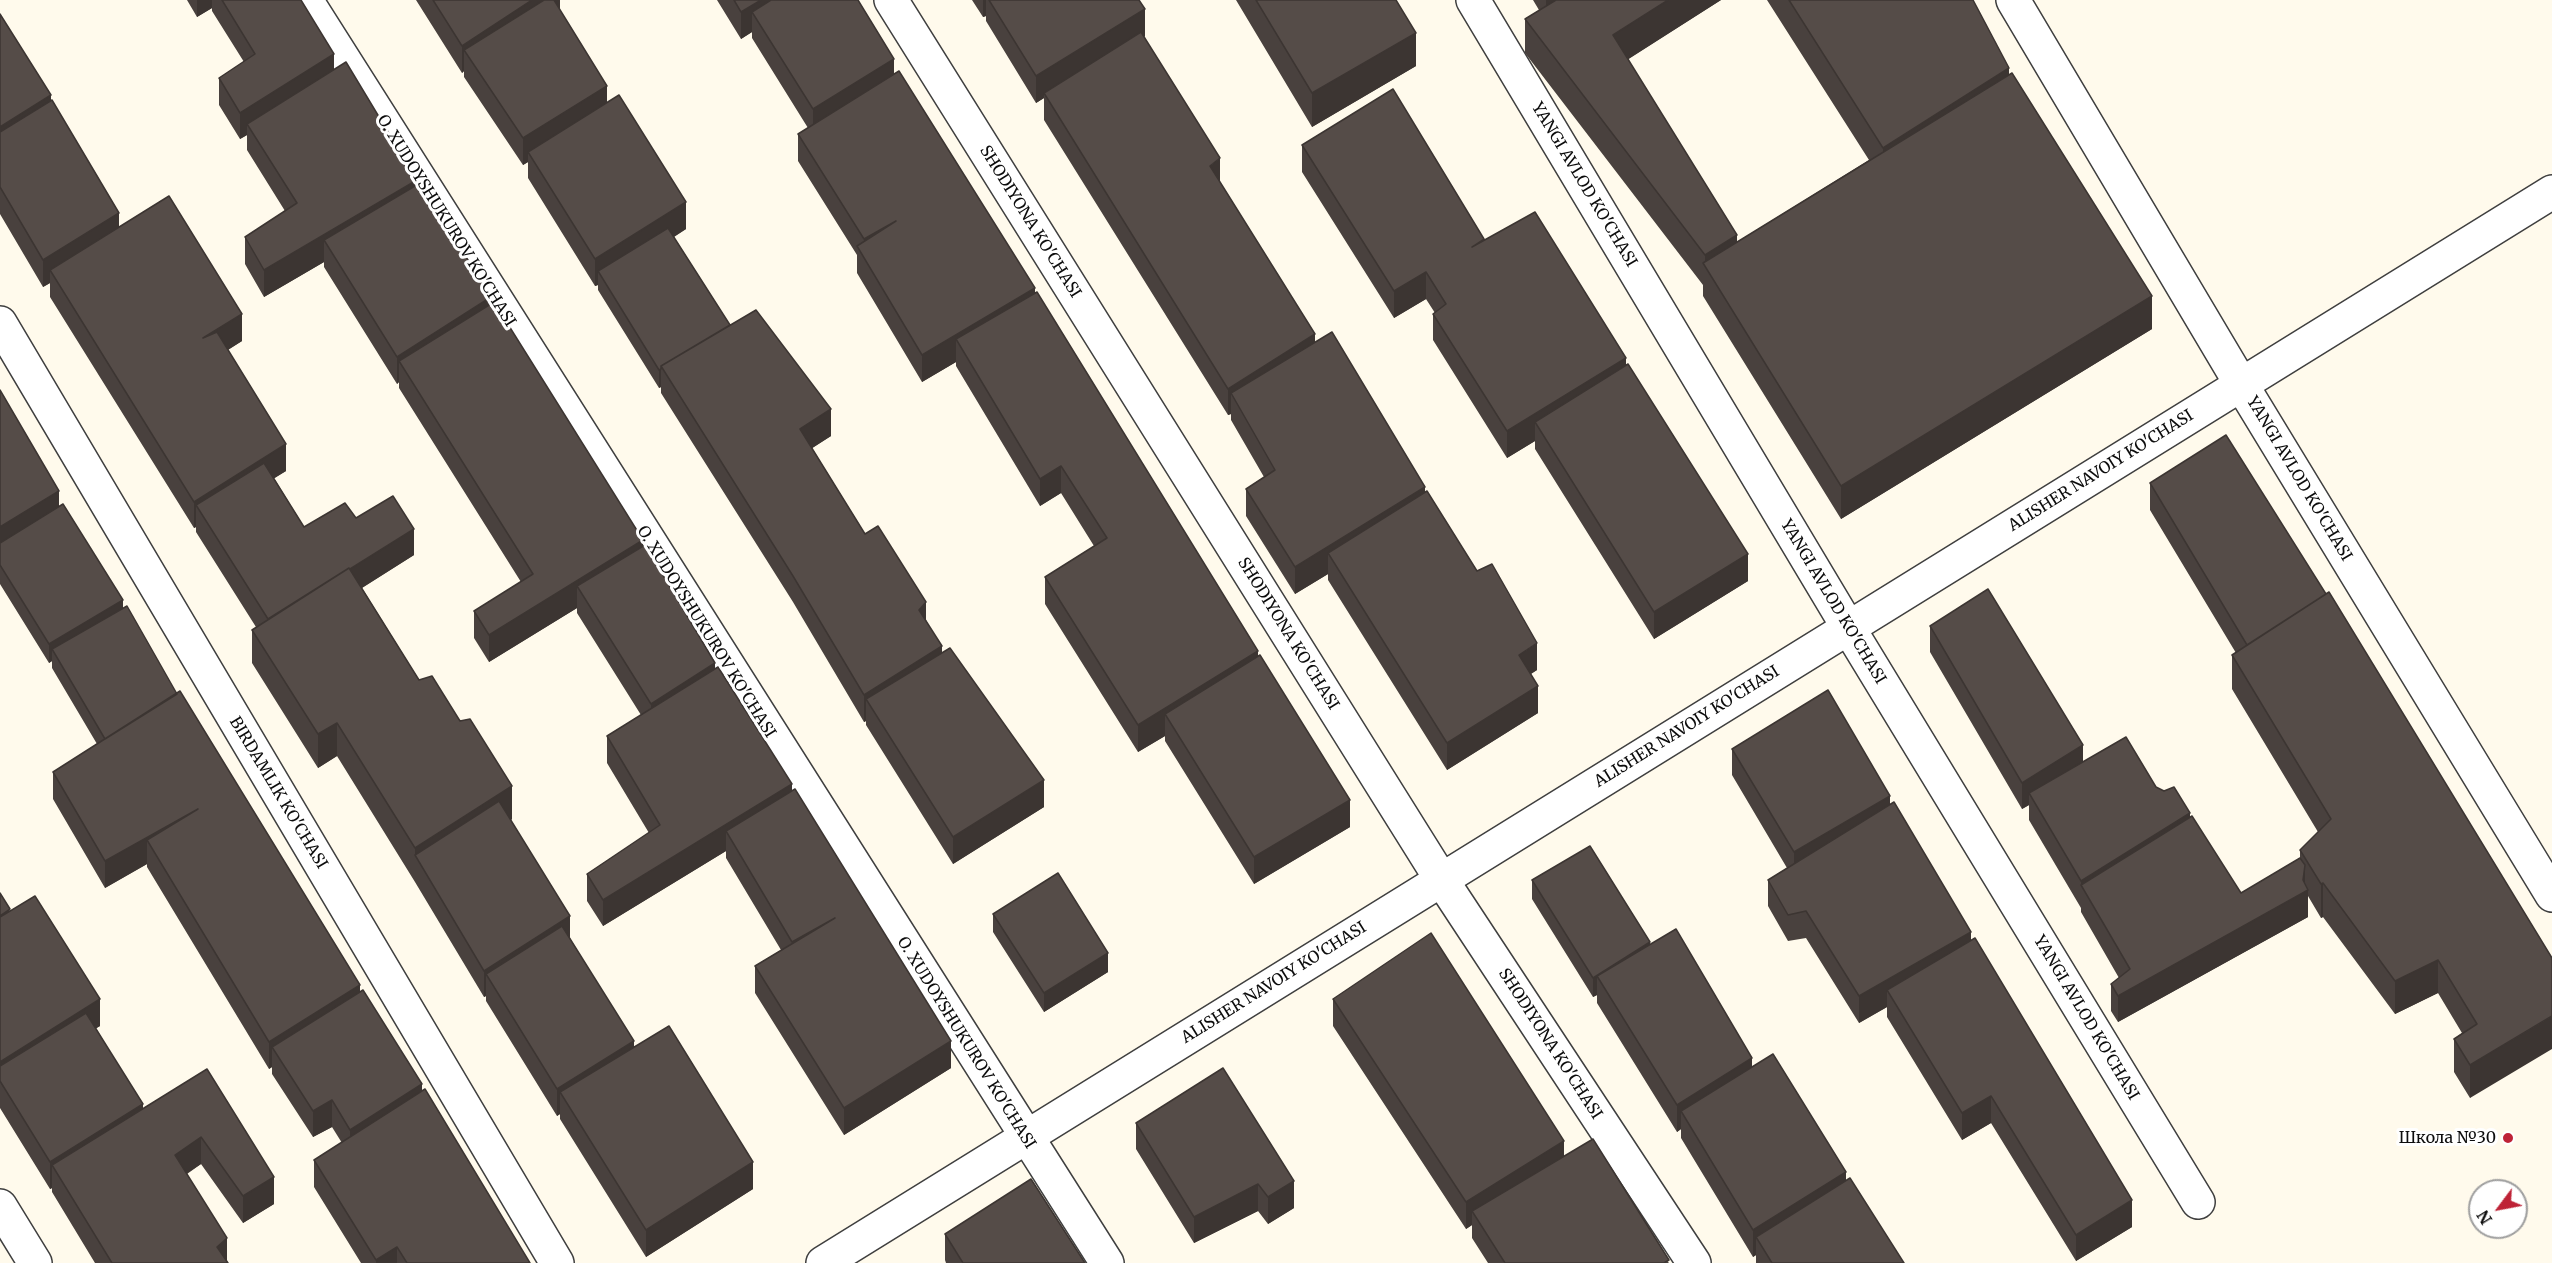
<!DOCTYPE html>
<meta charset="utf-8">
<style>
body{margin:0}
#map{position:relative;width:2552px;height:1263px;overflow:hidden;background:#fffaec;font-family:Merriweather,serif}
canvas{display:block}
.north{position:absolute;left:2468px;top:1179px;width:60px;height:60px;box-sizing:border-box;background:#fff;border:2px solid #9e9e9e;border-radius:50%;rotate:238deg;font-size:16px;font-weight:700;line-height:24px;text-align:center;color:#0c0c0c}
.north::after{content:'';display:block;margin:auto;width:21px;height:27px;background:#be2236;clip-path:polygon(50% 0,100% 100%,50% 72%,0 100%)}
</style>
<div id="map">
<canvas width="2552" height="1263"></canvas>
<div class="north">N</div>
</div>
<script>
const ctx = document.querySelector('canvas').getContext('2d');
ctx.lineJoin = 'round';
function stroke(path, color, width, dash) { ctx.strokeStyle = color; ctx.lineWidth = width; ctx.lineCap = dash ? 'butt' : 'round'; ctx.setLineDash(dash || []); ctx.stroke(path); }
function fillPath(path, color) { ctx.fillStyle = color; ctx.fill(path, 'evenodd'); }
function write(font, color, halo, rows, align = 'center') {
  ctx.font = font + ' Merriweather,serif'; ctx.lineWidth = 6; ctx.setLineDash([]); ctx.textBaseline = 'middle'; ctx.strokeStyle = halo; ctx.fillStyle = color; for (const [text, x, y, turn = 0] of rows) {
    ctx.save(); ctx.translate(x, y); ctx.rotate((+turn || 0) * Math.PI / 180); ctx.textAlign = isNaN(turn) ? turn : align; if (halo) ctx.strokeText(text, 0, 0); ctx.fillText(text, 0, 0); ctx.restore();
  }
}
const minor = new Path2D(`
 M306,0L1107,1263
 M891,0L1441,879L1694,1263
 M1473,0L1848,627L2198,1202
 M2013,0L2241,384L2552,895
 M0,323L557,1263
 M0,1206L35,1263`);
const tertiary = new Path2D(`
 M823,1263L2552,192`);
const wall = new Path2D(`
 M187,0H301L334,69L417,185L643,546L715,669L792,790L951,1068L844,1135L755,993V966L781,950L726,858V851L603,926L587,901V874L649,833L607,763V736L641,715L577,613V608L489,662L474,638V611L521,582L399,388V382L397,384L324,267V262L264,297L245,264V237L285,211L247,150V135L240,139L219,105V78L244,62L212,11V8L197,17Z
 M416,0H560L559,9L607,102L686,229L674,237L730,325L831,436L812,448L865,534L926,620L942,653L1044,807L953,864L866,725V721L864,722L793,602L661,393V387L659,388L598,290V285L595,286L528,178V162L523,165L464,77V71L462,73Z
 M717,0H858L894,74L1035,293L1258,656L1350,827L1254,884L1165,741V736L1138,752L1045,604V577L1094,546L1061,493L1040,506L956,366V362L922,382L857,273V255L798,161V134L808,128L752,38V32L741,39Z
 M972,0H1139L1145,36L1144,37L1220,182L1315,342L1425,492L1537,670L1531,674L1538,713L1447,770L1328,580V574L1295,594L1246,516V489L1264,477L1231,420V414L1228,415L1044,120V98L1036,103L986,21V16L983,17Z
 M1236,0H1396L1416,66L1312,127Z
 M1533,0H1721L1628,59L1737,242L1869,160L1767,0H1973L2009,74L2152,329L1841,519L1703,296V285L1525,53V19L1539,10Z
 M0,14L51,101L119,227L242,341L228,350L286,471L274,478L304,527L356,518L414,555L362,588L419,680L512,819L511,820L570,938L634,1047L753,1189L646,1257L560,1119V1114L557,1116L486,1001V996L484,997L415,882L337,756L318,768L252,663V630L256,627L196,532V527L194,528L50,297V283L43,287L0,214Z
 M1302,145L1484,240L1626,365L1748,581L1654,639L1535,449V441L1507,458L1433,340V314L1435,313L1426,299L1394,318L1302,172Z
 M0,390L59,506L177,694L360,992L530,1263H361L314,1187V1160L342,1143L332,1127L313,1137L272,1074V1067L269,1069L147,867V864L105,888L53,799V772L97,744L52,668V661L49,663L0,584Z
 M2150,483L2552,958L2470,1098L2454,1072V1039L2462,1033L2438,993L2395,1014L2323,917L2321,918L2308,896V917L2118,1022L2111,1011V984L2119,978L2081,912V908L2029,820V805L2022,809L1930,652V626L2083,762L2156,787L2190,817L2241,893L2300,858V850L2318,832L2232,689V655L2236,653L2150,510Z
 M1732,749L1890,805L1971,940L2132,1227L2076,1261L1991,1123L1962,1140L1887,1017V1007L1859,1023L1806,938L1788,941L1768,906V880L1787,868L1732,775Z
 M1532,880L1650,944L1846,1180L1904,1263H1756V1255L1753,1257L1681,1138V1129L1677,1132L1597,1003V995L1593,997L1532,899Z
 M0,893L10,911L100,1026L96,1028L143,1109L207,1069L274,1204L243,1223L201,1164L187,1174L228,1263H95L52,1192V1188L50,1189L0,1108Z
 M993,914L1108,972L1044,1012L993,932Z
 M1333,999L1564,1156L1669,1263H1488L1472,1238V1225L1466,1229L1333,1026Z
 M1223,1068L1294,1208L1268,1224L1258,1211L1194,1243L1136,1149V1123Z
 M945,1234L1085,1263H946L945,1260Z`);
const shadedWall = new Path2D(`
 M197,0H212V8L197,17Z
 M532,0H560V9L474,65L464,50V71L462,73V46Z
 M761,0H805L752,12V32L741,39V12Z
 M983,0H986V16L983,17Z
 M1546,0H1582L1546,22Z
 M1668,0H1721L1613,69V35Z
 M1145,9V36L1046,97L1044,93V98L1036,103V76Z
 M1416,33V66L1312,127V93Z
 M334,54V80L247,124V135L240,139V113Z
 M894,59V85L813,136V109Z
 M2009,68V102L1883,181V148Z
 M607,86V113L528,152V162L523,165V138Z
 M51,95V122L0,154V127Z
 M1220,158V185L1210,166Z
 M417,180V206L324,240V262L264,297V270Z
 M686,202V229L604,281L598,271V285L595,286V259Z
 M119,213V240L50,270V283L43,287V260Z
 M896,221L864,257V239Z
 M1737,235V269L1705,267V255Z
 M1426,272V299L1394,318V291Z
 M1035,288V315L956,339V362L922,382V355Z
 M2152,296V329L1841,519V486Z
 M491,297V324L399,361V382L397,384V357Z
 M242,314V341L203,365V338Z
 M1315,334V361L1231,393V414L1228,415V389Z
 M1626,358V385L1535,422V441L1507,458V431Z
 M661,369V387L659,388V370Z
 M831,409V436L800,456V429Z
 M286,444V471L206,521L196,505V527L194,528V502Z
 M1061,466V493L1040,506V479Z
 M1425,487V514L1328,553V574L1295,594V567Z
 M59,491V517L0,554V527Z
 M414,529V555L268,647V620Z
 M643,540V567L577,586V608L489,662V635Z
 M1748,554V581L1654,639V612Z
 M123,600V619L52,649V661L49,663V644Z
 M926,602V629L919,610Z
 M1537,643V670L1519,681V655Z
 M942,646V673L866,699V721L864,722V695Z
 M1258,651V678L1165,714V736L1138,752V725Z
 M715,663V690L651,731V704Z
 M1538,686V713L1447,770V743Z
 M337,723V756L318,768V734Z
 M2083,745V772L2029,793V805L2022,809V783Z
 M1044,780V807L953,864V837Z
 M792,784V811L726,831V851L603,926V900Z
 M512,786V819L426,874L415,855V848Z
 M1890,796V822L1794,878V852Z
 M1350,800V827L1254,884V857Z
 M198,809L147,840V864L105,888V861Z
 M2190,813V840L2081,886V881Z
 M2305,865V892L2308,890V917L2118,1022V996L2303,880Z
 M2323,883V917L2321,918V884Z
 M570,916V943L486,974V996L484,997V971Z
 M835,918L792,969V942Z
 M1971,932V959L1887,990V1007L1859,1023V996Z
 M1650,942V961L1597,976V995L1593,997V978Z
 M1108,953V972L1044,1012V993Z
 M2438,960V993L2395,1014V981Z
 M360,985V1012L272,1047V1067L269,1069V1042Z
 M100,999V1026L3,1087L0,1081V1062Z
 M2552,1016V1049L2470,1098V1065Z
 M634,1041V1068L560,1092V1114L557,1116V1089Z
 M951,1041V1068L844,1135V1108Z
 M1752,1058V1085L1681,1111V1129L1677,1132V1105Z
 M422,1084V1111L350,1157V1130Z
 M1991,1096V1123L1962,1140V1113Z
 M332,1100V1127L313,1137V1111Z
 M143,1104V1131L52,1165V1188L50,1189V1162Z
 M201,1137V1164L175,1181V1155Z
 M1564,1141V1168L1472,1211V1225L1466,1229V1202Z
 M753,1162V1189L646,1257V1230Z
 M1846,1172V1198L1756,1237V1255L1753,1257V1230Z
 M274,1177V1204L243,1223V1196Z
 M1294,1181V1208L1268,1224V1197Z
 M1258,1184V1211L1194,1243V1217Z
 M2132,1200V1227L2076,1261V1235Z
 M227,1238V1263L217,1247Z
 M397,1247V1263H376V1260Z`);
const building = new Path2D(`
 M222,0H301L334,54L240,113L219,78L255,54Z
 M433,0H532L462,46Z
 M544,0H554L607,86L523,138L464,50Z
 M734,0H761L741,12Z
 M771,0H858L894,59L813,109L752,12Z
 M989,0H1139L1145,9L1036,76Z
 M1256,0H1396L1416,33L1312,93Z
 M1556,0H1668L1613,35L1737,235L1705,255L1525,19Z
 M1789,0H1973L2009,68L1883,148Z
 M0,14L51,95L0,127Z
 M1141,32L1220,158L1210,166L1315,334L1228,389L1044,93Z
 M346,62L417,180L264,270L245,237L297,203L247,124Z
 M899,71L1035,288L922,355L857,246L896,221L864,239L798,134Z
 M2012,73L2152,296L1841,486L1703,263Z
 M1393,89L1484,239L1472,247L1535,212L1626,358L1507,431L1433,314L1446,304L1426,272L1394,291L1302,145Z
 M619,95L686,202L595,259L528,152Z
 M52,100L119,213L43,260L0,187V132Z
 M420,183L491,297L397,357L324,240Z
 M169,196L242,314L203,338L217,332L286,444L194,502L50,270Z
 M668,228L730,325L661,366V369L659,370L598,271Z
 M1037,292L1258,651L1138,725L1045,577L1107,538L1061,466L1040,479L956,339Z
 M494,302L643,540L489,635L474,611L533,574L399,361Z
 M756,310L831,409L800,429L865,534L878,526L926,602L919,610L942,646L864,695L793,576L661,366Z
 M1332,332L1425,487L1295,567L1246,489L1275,470L1231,393Z
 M1628,364L1748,554L1654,612L1535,422Z
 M0,390L59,491L0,527Z
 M2226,435L2326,594L2247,645L2150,483Z
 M264,463L304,527L345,503L356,518L393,496L414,529L350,569L349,568L268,619L196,505Z
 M1427,491L1477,571L1492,564L1537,643L1519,655L1538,686L1447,743L1328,553Z
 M63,504L123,600L49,644L0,565V543Z
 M645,545L715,663L651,704L577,586Z
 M349,568L419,680L432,676L460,721L470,719L512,786L415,848L337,723L318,734L252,630Z
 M1988,589L2083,745L2022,783L1930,626Z
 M2329,592L2552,958V1016L2470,1065L2454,1039L2477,1024L2438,960L2395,981L2323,883L2321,884L2300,850L2331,819L2232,655Z
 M127,606L177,694L105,739L52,649Z
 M950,648L1044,780L953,837L866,699Z
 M1260,655L1350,800L1254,857L1165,714Z
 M718,667L792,784L603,900L587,874L660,825L607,736Z
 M1828,690L1890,796L1794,852L1732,749Z
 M180,691L360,985L269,1042L147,840L198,809L105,861L53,772Z
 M2126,737L2156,787L2164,791L2174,787L2190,813L2081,881L2029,793Z
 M795,789L951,1041L844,1108L755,966L835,918L792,942L726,831Z
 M499,801L570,916L484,971L415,855Z
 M1894,802L1971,932L1859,996L1806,911L1788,915L1768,880Z
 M2192,816L2241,893L2300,858L2305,865L2303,880L2308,890L2118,996L2111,984L2130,969L2081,885Z
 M1590,846L1650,942L1593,978L1532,880Z
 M1058,873L1108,953L1044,993L993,914Z
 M0,893L10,909L0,916Z
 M35,896L100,999L0,1062V917Z
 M562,926L634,1041L557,1089L486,974Z
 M1676,929L1752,1058L1677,1105L1597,976Z
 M1431,933L1564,1141L1466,1202L1333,999Z
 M1975,938L2132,1200L2076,1235L1991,1096L1962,1113L1887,990Z
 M363,990L422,1084L350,1130L332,1100L313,1111L272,1047Z
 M86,1013L143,1104L50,1162L0,1081V1066Z
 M669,1026L753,1162L646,1230L560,1092Z
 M1773,1054L1846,1172L1753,1230L1681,1111Z
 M1223,1068L1294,1181L1268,1197L1258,1184L1194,1217L1136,1123Z
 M207,1069L274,1177L243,1196L201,1137L175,1155L227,1238L217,1247L228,1263H112L52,1165Z
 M425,1089L530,1263H407L397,1247L376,1260L314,1160Z
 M1593,1139L1669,1260L1664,1263H1505L1472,1211Z
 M1850,1178L1904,1263H1772L1756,1237Z
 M1031,1179L1085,1263H963L945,1234Z`);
const markers = [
 [2508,1138,6,"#be2236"]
];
const streetNames = [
 ["YANGI AVLOD KO'CHASI",1584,185,59],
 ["O. XUDOYSHUKUROV KO'CHASI",446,221,58],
 ["SHODIYONA KO'CHASI",1030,222,58],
 ["ALISHER NAVOIY KO'CHASI",2101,471,-32],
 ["YANGI AVLOD KO'CHASI",2299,479,59],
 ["YANGI AVLOD KO'CHASI",1833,602,59],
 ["O. XUDOYSHUKUROV KO'CHASI",706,632,58],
 ["SHODIYONA KO'CHASI",1288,634,58],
 ["ALISHER NAVOIY KO'CHASI",1687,727,-32],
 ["BIRDAMLIK KO'CHASI",278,793,59],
 ["ALISHER NAVOIY KO'CHASI",1274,983,-32],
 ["YANGI AVLOD KO'CHASI",2086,1018,59],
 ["O. XUDOYSHUKUROV KO'CHASI",966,1043,58],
 ["SHODIYONA KO'CHASI",1550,1044,57]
];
const poiNames = [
 ["Школа №30",2496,1138]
];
stroke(minor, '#3f3f3f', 36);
stroke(tertiary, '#3f3f3f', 36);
stroke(minor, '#fff', 33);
stroke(tertiary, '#fff', 33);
fillPath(wall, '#49413e');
fillPath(shadedWall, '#3c3532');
fillPath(building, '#554c48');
stroke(building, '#3c3532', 1.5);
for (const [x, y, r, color] of markers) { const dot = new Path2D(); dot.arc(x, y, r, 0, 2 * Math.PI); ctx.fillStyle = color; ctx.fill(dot); stroke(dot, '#fff', 2); }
write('16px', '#0c0c0c', '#fff', streetNames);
write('16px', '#0c0c0c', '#fff', poiNames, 'right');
</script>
